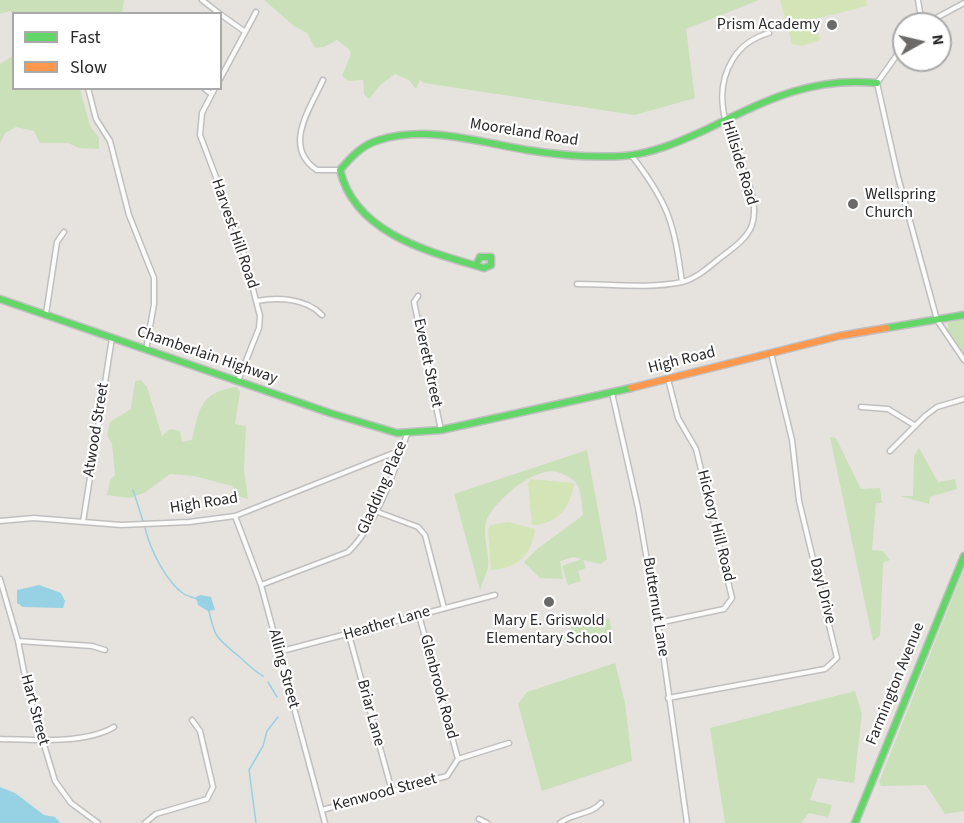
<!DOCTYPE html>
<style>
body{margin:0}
#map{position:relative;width:964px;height:823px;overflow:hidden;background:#e6e3de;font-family:"Source Sans 3",sans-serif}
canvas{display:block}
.legend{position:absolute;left:12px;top:12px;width:210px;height:78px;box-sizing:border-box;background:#fff;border:2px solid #a9a9a9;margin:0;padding:8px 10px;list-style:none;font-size:18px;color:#292929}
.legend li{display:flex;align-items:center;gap:12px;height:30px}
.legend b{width:30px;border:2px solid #a9a9a9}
.north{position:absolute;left:892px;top:12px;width:60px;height:60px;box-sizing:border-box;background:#fff;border:2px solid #a9a9a9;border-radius:50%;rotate:82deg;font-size:16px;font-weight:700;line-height:24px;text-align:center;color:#292929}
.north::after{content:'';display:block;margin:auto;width:21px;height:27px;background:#6b6a68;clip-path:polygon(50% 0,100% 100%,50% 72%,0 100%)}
</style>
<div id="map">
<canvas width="964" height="823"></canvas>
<ul class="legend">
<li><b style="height:8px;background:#63d668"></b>Fast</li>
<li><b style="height:8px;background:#ff974d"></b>Slow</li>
</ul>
<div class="north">N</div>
</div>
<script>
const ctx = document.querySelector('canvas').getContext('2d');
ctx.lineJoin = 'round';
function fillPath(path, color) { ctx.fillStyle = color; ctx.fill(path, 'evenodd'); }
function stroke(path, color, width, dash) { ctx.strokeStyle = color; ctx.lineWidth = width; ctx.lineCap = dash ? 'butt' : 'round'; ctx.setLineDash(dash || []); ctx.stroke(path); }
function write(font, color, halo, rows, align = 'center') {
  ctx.font = font + ' "Source Sans 3",sans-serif'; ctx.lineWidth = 4.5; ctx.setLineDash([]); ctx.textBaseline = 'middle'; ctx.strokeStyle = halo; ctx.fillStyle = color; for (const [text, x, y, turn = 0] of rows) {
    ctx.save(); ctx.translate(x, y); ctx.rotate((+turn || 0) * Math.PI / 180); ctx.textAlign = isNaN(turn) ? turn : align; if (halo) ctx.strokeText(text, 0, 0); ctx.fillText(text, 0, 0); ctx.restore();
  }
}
const green = new Path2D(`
 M0,0H124L122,13L13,14L10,11L0,14Z
 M264,0H759L686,29L695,98L635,115L424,83L420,80L416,89L409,80L395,74L380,85L369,99L364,94L363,80L349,81L342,76L351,54L349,49L337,40L324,47L315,48L307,33L294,26Z
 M13,56L14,88L80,89L90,126L99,138V149L79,148L68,143H40L34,131L16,127L5,133L0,143V64Z
 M964,318V354L948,332V323Z
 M141,380L147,387L162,436L170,429L180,431L182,442L192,440C199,409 200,392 237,387L240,392L235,424L246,426L244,469L248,499L238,496L232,486L194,476L170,474L144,493L130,498L107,495L110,480L115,475L112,444L107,435L110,422L131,409L135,381Z
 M830,437L836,438L861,489L880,488L882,503H876L872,550L883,551L890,560L883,563L880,636L873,641Z
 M919,448L938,482L955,479L957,489L930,497L929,504L900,496H913L914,456Z
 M587,450L607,559L601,564L583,560L586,568L578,571L581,581L568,585L562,566L582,559L574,557L560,561L563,579L540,578L524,562C541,543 563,532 583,515C580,491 583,480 557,472C536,465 492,502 486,522C482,536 490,553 488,568C486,575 482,583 480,590L454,494Z
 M964,569V811L945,814L926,785L881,786L879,782Z
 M609,618L613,636L567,644L566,640L556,643L555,639L574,633L570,626Z
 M615,663L625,703L632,761L542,791L518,704L527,692Z
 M855,691L862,714L854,783L818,778L810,800L832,805L828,817L809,813L801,823H725L710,728Z`);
const pitch = new Path2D(`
 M780,0H866L867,6L815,19L820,40L802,46L792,44Z
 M530,479L574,483C571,507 557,525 532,525L528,483Z
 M508,522L535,529C532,555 516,569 491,570L488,529L491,525Z`);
const water = new Path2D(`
 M39,585L61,593L65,601L63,608L23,607L17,603V590Z
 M200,595L211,597L215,610L208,611L198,605L196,597Z
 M0,787L15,793L44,815L55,817L60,823H0Z`);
const stream = new Path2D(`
 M133,490L143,521
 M145,528C150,549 166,582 184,594C187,596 193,597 197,599
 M209,611C215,638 216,637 236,654C246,662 251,669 263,676
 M268,682L277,697
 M256,823L249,770L263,746L267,731L278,717`);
const street = new Path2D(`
 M202,0L220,14
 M918,0L922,24
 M220,14L244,31
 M925,24L964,3
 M904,45L877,83L898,177L937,320L964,360
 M220,79L256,12
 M323,80C310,109 282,147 317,170H340
 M88,88L96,119L110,141L129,215L154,278V304L146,350
 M204,88L211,94
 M215,88L202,113L200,135L241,243L260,316L259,328L238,381
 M632,156C669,204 674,223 682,282
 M577,284C611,284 649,289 682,282C697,278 709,267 720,258C732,249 747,239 752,225C767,179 696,118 733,59C741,46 755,37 769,33
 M418,296L414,302L441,430
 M257,301C277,297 306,298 322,315
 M46,314L57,242L64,232
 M612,393L638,508L664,660L687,823
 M861,407L888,409L914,425
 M890,451L925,416L937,407L964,399
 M375,511L418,527L425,535L444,608
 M235,516L261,585L325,823
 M0,521L34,518L121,525L189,522L235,516L401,450
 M83,522L112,338
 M0,579L18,641L28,692L55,781L71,803L98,823
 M261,585L348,552C376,526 395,470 407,434
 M419,615L458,759
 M658,623L724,609L732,598L696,449L678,418L668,379
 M349,635L392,791
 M18,641L92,646L105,650
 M278,652L495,595
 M668,698L825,669L837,658L799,501L792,440L771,353
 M0,739C33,740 86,744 114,727
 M322,810L447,776L458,759L509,743
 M479,819L487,823
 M145,823L156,814L207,799L213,787L200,731L192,720
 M560,823C572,813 591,815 601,803`);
const fast = new Path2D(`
 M476,265L480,257H491V265L484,268C430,252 355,234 340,170C351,157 362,145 379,140C427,125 479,142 527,150C558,155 591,158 623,156C651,154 679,142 705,130C763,102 810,76 877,83
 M0,299L330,413L397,433L441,430L631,388
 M886,328L964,315
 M855,823L964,556`);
const slow = new Path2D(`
 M631,388L839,336L886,328`);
const markers = [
 [832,25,6,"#6b6a68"],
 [853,204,6,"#6b6a68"],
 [549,602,6,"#6b6a68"]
];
const poiNames = [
 ["Prism Academy",820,25],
 ["Wellspring",865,195,"left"],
 ["Church",865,213,"left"],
 ["Mary E. Griswold",549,621,"center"],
 ["Elementary School",549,639,"center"]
];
const streetNames = [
 ["Mooreland Road",524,133,9],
 ["Hillside Road",739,163,73],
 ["Harvest Hill Road",234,234,71],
 ["Chamberlain Highway",207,356,19],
 ["High Road",682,361,-14],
 ["Everett Street",427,363,78],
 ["Atwood Street",97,430,-81],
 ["Gladding Place",383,488,-66],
 ["High Road",204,504,-9],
 ["Hickory Hill Road",715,526,76],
 ["Dayl Drive",822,591,76],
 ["Butternut Lane",655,607,81],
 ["Heather Lane",387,624,-16],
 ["Alling Street",283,669,75],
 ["Farmington Avenue",896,684,-68],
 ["Glenbrook Road",438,687,75],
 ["Hart Street",34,710,75],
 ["Briar Lane",370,713,75],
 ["Kenwood Street",385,793,-15]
];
fillPath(green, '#c9e0b9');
fillPath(pitch, '#d3e4b7');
fillPath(water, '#96d1e4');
stroke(stream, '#96d1e4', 1.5);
stroke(street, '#c0bfc0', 7);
stroke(fast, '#c0bfc0', 9);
stroke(slow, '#c0bfc0', 9);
stroke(street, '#fbfbfa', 4);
stroke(fast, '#63d668', 6);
stroke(slow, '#ff974d', 6);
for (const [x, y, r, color] of markers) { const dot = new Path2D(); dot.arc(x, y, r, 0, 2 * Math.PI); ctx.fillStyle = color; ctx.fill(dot); stroke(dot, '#fff', 2); }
write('16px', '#292929', '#fff', poiNames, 'right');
write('16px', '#292929', '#fff', streetNames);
</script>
